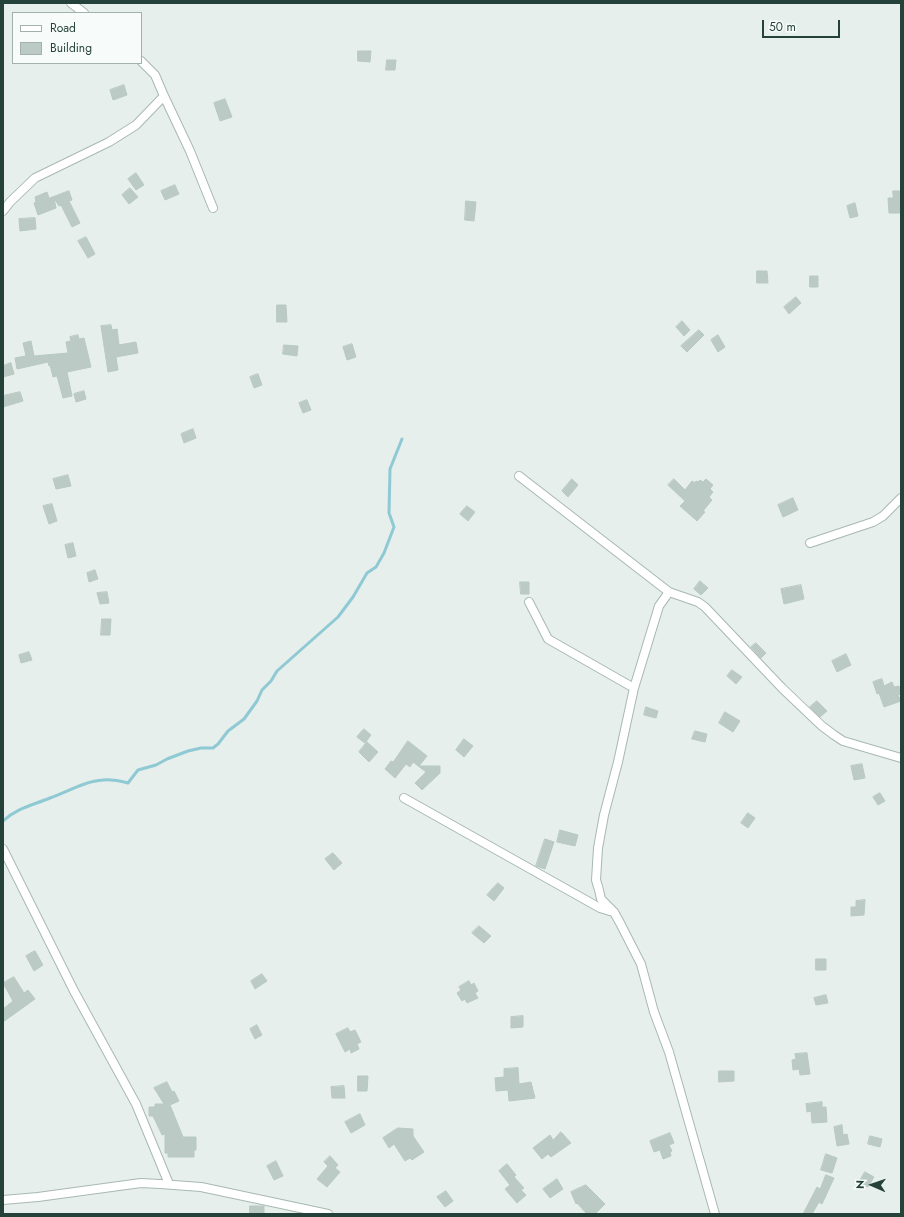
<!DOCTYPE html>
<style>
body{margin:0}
#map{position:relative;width:904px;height:1217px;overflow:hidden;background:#e6efeb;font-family:Jost,sans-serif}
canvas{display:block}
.frame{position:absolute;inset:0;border:4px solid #24423a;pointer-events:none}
.legend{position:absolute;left:12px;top:12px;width:130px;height:52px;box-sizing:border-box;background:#f7fbf9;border:1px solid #a3b1ad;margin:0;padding:5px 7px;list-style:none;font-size:12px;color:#24423a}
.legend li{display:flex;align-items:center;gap:8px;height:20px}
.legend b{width:20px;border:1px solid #a3b1ad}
.north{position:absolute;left:852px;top:1165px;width:40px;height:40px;-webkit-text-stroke:3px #f7fbf9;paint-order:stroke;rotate:272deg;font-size:11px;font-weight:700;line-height:16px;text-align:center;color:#24423a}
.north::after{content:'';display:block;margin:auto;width:14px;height:18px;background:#24423a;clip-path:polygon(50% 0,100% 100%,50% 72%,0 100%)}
.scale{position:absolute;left:762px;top:20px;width:78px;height:18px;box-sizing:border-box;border:2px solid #24423a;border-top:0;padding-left:5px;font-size:12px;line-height:14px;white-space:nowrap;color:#24423a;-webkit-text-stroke:3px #f7fbf9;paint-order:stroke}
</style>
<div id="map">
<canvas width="904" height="1217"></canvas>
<div class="frame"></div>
<ul class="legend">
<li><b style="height:5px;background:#fff"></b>Road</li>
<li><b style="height:11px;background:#bbcac4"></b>Building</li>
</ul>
<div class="north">N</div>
<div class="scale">50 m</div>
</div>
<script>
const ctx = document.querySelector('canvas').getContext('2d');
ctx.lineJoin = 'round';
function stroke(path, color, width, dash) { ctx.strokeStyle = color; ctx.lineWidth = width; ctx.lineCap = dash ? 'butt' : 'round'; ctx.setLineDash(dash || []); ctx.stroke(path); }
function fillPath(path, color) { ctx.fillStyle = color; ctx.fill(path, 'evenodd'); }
const stream = new Path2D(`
 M3,821C17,808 33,805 50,798C67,792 85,781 103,780C112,779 120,781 128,783L138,770L156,765L167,759L188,751L201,748H213L218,744L228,731L244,719L257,701L262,690L271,681L277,671L338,617L353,597L367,573L376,567L384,553L394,527L389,513L390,469L402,439`);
const building = new Path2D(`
 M358,51H371L370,62L358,61Z
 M387,60H396L395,70H386Z
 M124,85L127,95L113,100L110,90Z
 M225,99L232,117L220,121L214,103Z
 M136,173L144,185L136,190L128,179Z
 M175,185L179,194L165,200L161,191Z
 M130,188L138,197L129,204L122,195Z
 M69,191L72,200L69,201L80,223L72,227L61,205L59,206L54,198L56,208L38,215L34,203L36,202L35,197L47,192L49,198Z
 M893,191H901V213H889L888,198H893Z
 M466,201L476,202L474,221L465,220Z
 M855,203L858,216L850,218L847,206Z
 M35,218L36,229L20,231L19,219Z
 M86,237L95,254L88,258L78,241Z
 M757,271H767L768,283H757Z
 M810,276H818V287H810Z
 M796,297L801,303L789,314L784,307Z
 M277,305H286L287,322H277Z
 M682,321L690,330L684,336L676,327Z
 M111,325L112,330L117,329L119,345L136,342L138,353L116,357L118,370L108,372L101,326Z
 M699,330L704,335L687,352L681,346Z
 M78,335L79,339L84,338L91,367L67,372L72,396L63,398L57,376L53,377L50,365L49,366L48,362L17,369L15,358L26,356L23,343L31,341L34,356L68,353L66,342L71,341L70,337Z
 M718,335L725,347L718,352L711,340Z
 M352,344L356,357L347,360L343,347Z
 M284,345L298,346L297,356L283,354Z
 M11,363L14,374L3,377V366Z
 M258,374L262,385L254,388L250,377Z
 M84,391L86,399L76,402L74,394Z
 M20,392L23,401L3,407V396Z
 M307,400L311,410L303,413L299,403Z
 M193,429L196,438L184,443L181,434Z
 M68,475L71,486L56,489L53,479Z
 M572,479L578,485L568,497L562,491Z
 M674,479L685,490L692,481L695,483L696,481L698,482L700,480L703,482L706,479L713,485L710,489L713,492L709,497L712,500L703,511L705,512L697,521L680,506L685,501L668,485Z
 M793,498L798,510L783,517L778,505Z
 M52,504L57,521L49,524L43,506Z
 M467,506L475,512L468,521L460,514Z
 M73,543L76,556L68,558L65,545Z
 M95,570L98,579L89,582L87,573Z
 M700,581L708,588L701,595L694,589Z
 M520,582H529V594H521Z
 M801,585L804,599L784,604L781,589Z
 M107,592L109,603L100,604L97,593Z
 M102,619H111L110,635H101Z
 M756,643L766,653L761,658L751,647Z
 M29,652L32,660L21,663L19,655Z
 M846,654L851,665L837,672L832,661Z
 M732,670L742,677L736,684L727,676Z
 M882,679L884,686L892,682L894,687L899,686L901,694L898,695L901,701L884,707L879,693L877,694L873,682Z
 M817,701L827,711L820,717L810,707Z
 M646,707L658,711L656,718L644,715Z
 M725,712L740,721L733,732L719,723Z
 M364,729L371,735L365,743L357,737Z
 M695,731L707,734L705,742L692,739Z
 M464,739L473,746L464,757L456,750Z
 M408,741L427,756L419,766H440V773L422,790L415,783L426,772L413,762L410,767L406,764L395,778L385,769L391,761L393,762Z
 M367,742L378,752L369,762L359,752Z
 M862,764L865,778L854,780L851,766Z
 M880,793L885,801L878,805L873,797Z
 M748,813L755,818L748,828L741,823Z
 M560,830L578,835L575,846L557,842Z
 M545,839L554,842L545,869L536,866Z
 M333,853L342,863L334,870L325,859Z
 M498,883L504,888L494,901L487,895Z
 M865,900L864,915L851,916V907H856V901Z
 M479,926L491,936L484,943L472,933Z
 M35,951L43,965L34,971L26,956Z
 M816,959H826V970H816Z
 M262,974L267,981L255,989L251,981Z
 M14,977L24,993L28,990L35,999L3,1022V1009L13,1001L3,983Z
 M469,981L471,985L474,983L478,991L475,993L478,998L467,1003L465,999L462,1001L457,993L461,990L459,987Z
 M826,995L828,1003L816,1005L814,998Z
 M523,1016V1027L511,1028V1017Z
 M257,1025L262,1035L255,1039L250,1029Z
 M348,1028L350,1032L355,1030L361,1042L357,1044L359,1049L351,1053L350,1049L345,1052L336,1034Z
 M807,1053L810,1074L800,1075L799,1069L793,1070L792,1060L796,1059L795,1054Z
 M518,1068L519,1084L531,1082L535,1098L509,1101L508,1090L496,1091L495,1078L504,1077V1069Z
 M719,1071H734V1081L719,1082Z
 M358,1076H368L367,1091H358Z
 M167,1082L172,1092L174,1091L179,1101L170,1105L183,1137H196V1150H194V1157H168V1153H165V1134L162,1135L153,1116H149V1107H155V1104H164L154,1088Z
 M344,1086L345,1098H332L331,1087Z
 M822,1102V1107H826L827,1122L812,1123L811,1111L807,1112L806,1104Z
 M360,1114L365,1125L351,1133L345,1122Z
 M842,1125L843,1135L847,1134L849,1144L837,1146L834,1127Z
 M398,1128L413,1129V1136L424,1152L412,1160L410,1158L405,1161L394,1144L389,1148L383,1138Z
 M561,1132L571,1143L551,1157L548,1154L542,1159L533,1148L550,1135L553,1140Z
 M670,1133L674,1143L669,1145L672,1151L670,1152L671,1156L663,1159L660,1150L654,1152L650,1141Z
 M870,1136L882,1139L880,1147L868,1144Z
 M826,1154L837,1158L832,1173L821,1170Z
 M330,1156L338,1165L335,1168L340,1172L327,1187L317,1179L328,1166L324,1162Z
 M276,1161L283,1176L274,1180L267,1166Z
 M507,1164L516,1175L514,1177L524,1188L521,1190L526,1195L517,1203L505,1189L510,1185L499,1171Z
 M865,1172L874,1177L868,1187L859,1182Z
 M826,1175L834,1178L822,1204L819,1202L812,1214H803L817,1187L820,1189Z
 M557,1179L563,1189L550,1198L543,1189Z
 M586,1185L605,1204L595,1214H587L577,1203L576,1204L571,1192Z
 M446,1191L453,1201L445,1207L437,1197Z
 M250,1206H264V1214H250Z`);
const minor = new Path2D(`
 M71,3L84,13
 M141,61L155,75L164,96L190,151L213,208
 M3,211L10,202L35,178L109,142L136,125L164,96
 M519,476L669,592
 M810,543L873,522L883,516L901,498
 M529,602L548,639L634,688
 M404,798L600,908L613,912
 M3,849L74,991L136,1104L169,1184
 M3,1200L38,1197L141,1183L160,1184L201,1187L328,1214
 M715,1214L669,1052L654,1012L641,964L620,923L614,912L601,899L599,890L596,880L598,848L604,815L618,762L634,688L659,606L669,592L698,602L705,607L782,688L822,726L834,735L843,741L901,758`);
stroke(stream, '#8ec9d4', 3);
fillPath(building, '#bbcac4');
stroke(building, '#b8c9c2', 1);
stroke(minor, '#a8b8b2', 10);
stroke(minor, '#fff', 8);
</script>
